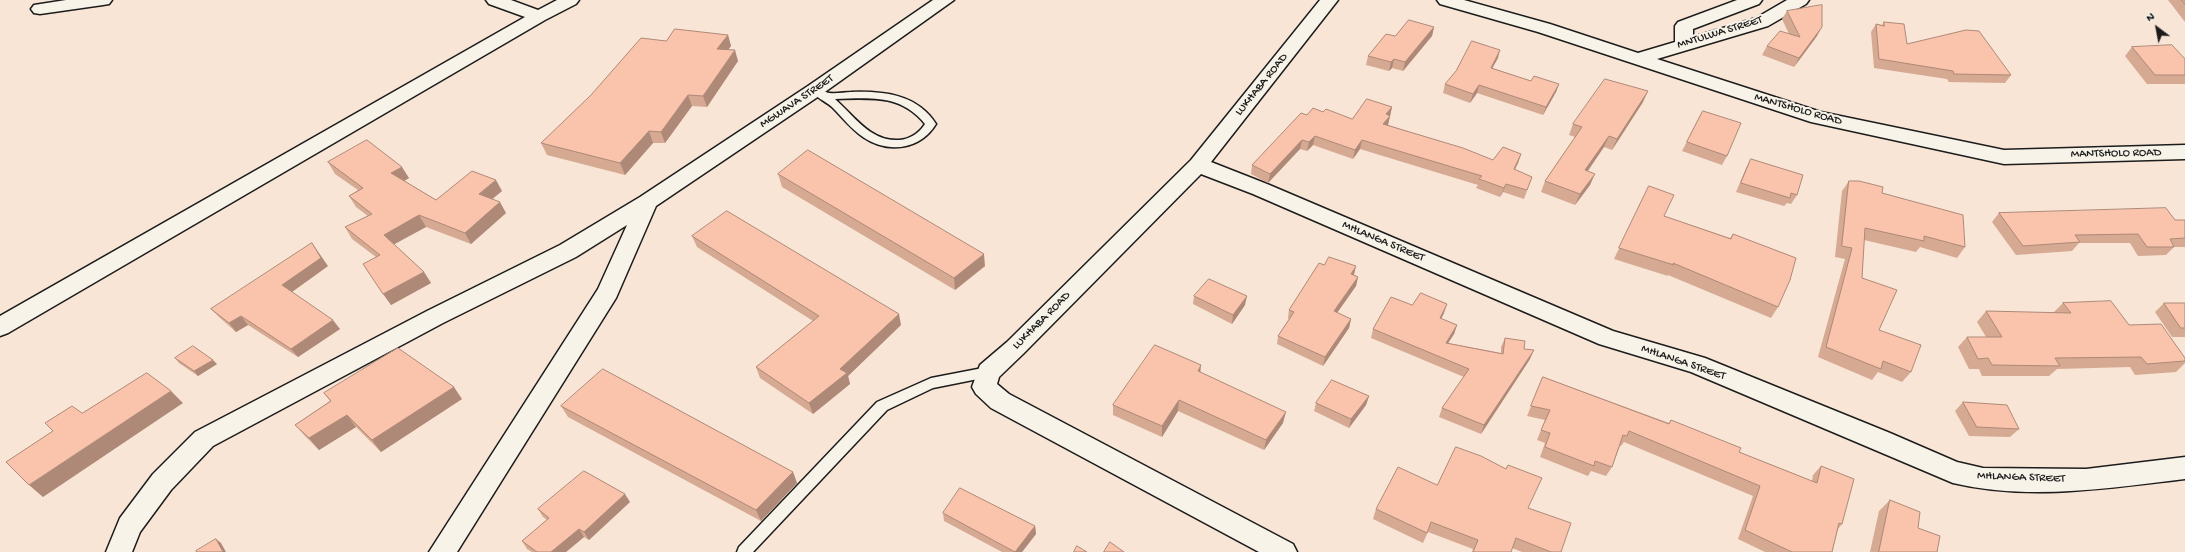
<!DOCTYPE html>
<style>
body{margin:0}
#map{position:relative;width:2185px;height:552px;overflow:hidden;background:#f8e5d6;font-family:"Gochi Hand",sans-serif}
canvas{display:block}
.north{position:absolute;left:2137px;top:8px;width:40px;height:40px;-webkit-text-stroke:3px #f7f3e8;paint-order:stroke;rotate:328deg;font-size:11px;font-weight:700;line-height:16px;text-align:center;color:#1c1c1c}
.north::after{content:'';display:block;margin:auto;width:14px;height:18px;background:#1c1c1c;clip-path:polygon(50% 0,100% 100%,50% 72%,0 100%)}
</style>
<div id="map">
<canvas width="2185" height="552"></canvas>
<div class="north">N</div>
</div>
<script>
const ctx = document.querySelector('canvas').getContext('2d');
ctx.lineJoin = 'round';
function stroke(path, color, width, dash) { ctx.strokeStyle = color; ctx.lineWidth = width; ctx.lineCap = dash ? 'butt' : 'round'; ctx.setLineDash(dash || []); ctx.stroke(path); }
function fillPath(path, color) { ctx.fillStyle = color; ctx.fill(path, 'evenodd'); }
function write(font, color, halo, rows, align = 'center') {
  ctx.font = font + ' "Gochi Hand",sans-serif'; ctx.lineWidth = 4; ctx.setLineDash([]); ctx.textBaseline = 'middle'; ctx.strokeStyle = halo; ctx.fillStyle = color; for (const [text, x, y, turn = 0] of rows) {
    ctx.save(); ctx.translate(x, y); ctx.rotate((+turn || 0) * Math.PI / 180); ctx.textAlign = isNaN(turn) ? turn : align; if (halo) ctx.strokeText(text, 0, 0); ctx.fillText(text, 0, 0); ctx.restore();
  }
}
const service = new Path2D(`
 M815,87C819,88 822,91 826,92C832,95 844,92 851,92C883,91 917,94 936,124C920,150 888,154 863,137C851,129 842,117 832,107C825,101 815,97 810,90L811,88ZM835,99C870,98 901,94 925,124C919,133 911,139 899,140C871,142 854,116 835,99Z
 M988,367L993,368L994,372L993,376L933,388L887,410L753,552H737L739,547L877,402L931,378Z`);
const minor = new Path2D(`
 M66,0H112L109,4L103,5L40,14L34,13L31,9L34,5Z
 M486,0H511L538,10L557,0H579L576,4L545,20L8,333L0,336V316L525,17L489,4Z
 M933,0H954L822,94L656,206L616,298L457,552H429L598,289L627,225L576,257L443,323L213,446L171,490L140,532L132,552H106L120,518L153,474L195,432L427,311L560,245L640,197L808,86Z
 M1320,0H1338L1211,162L1267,184L1613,331L1705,358L1890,433L1957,462L1983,468L2086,469L2185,457V479C2109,488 2029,501 1953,483L1691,372L1599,344L1253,194L1201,174L1023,354L999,377L997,384L1009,394L1293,544L1297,552H1259L991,408L976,394L972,387L980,365L1007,342L1191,160Z
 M1437,0H1464L1550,24L1638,53L1675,42V26L1678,22L1737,0H1762L1759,4L1693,29V37L1756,18L1787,0H1809L1806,4L1768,26L1657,59L1821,112L2004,150L2185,145V159L2004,164L1811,122L1538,32L1440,4Z`);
const wall = new Path2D(`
 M2168,0H2185V22Z
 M1787,11L1817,36L1794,67L1762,55L1767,46L1789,34L1782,19Z
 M1884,22L1907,44L2011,75L2005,83L1949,82L1947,79L1874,68L1871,32L1876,24L1882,25Z
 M1434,27L1432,36L1403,71L1392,68L1389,71L1366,65L1368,56L1395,36Z
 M728,35L731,46L728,50L738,61L707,107L692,106L665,143H653L625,175L547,155L541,143L666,41Z
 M2132,47L2185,59V84H2147L2125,56Z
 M1498,58L1492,68L1531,81L1559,84L1556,92L1543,115L1477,93L1470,103L1443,93L1445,84Z
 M1643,102L1612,150L1604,147L1587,171L1590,185L1575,205L1541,192L1545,181L1575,137L1569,135L1573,124Z
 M1392,107L1388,125L1493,160L1521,154L1518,163L1515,170L1532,177L1524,199L1503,192L1500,197L1476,188L1478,185L1360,149L1353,159L1313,145L1307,151L1300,149L1268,183L1251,174L1252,165L1307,115L1323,112L1352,119Z
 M1703,111L1727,156L1722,165L1682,151Z
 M1751,159L1797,195L1791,204L1787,203L1784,206L1736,192L1746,168Z
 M328,162L409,178L404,181L436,200L502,191L492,199L506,213L471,244L426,227L394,244L424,272L431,283L391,305L376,257L352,239L345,227L368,216L356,207L349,196L358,190L335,174Z
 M778,174L985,266L955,290L782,187Z
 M1849,181L1882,193L1965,247L1957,258L1920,247L1916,252L1864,240L1862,278L1879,330L1911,372L1902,382L1878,372L1872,380L1818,357L1845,259L1835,257L1842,191Z
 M1649,186L1664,216L1730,238L1733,234L1778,307L1771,318L1668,275V276L1614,259Z
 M1999,213L2175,220H2185V247H2174L2166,255L2138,256L2130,243H2079L2072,251L2016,255L1992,222Z
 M692,236L901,325L848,376L850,384L813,414L760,378L756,367L813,321L697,247Z
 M328,266L292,292L340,329L298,357L248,325L236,332L219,317L211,309Z
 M1353,275L1358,277L1356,286L1337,313L1351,319L1349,328L1323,366L1277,344L1278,336L1289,319L1288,318L1289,310Z
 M1194,296L1245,305L1232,324L1193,304Z
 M2063,303L2129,325L2185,358V363L2176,372L2135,375L2130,367L2057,369L2049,376H1982L1979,369H1969L1958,347L1967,337H1986L1977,322L1986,311L2053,313Z
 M2164,303H2185V337H2172L2155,312Z
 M1412,305L1444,313L1441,319L1457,325L1454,334L1448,343L1501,353V347L1505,338L1524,349L1530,359L1481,434L1439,417L1442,408L1464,377L1371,338L1373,329Z
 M175,358L217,364L198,376L179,363Z
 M1200,372L1283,423L1264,450L1178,411L1162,437L1113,415V405Z
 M1543,377L1669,423L1671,420L1739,452L1812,481L1813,475L1821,466L1842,524L1838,529L1832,552H1765L1738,539L1753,496L1624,442L1621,446H1620L1612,467L1606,476L1591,471L1588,476L1540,457L1545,443L1537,440L1545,420L1527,416Z
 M324,393L462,399L381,452L356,427L319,450L305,436L295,425L330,401Z
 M1369,396L1366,405L1349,428L1314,411L1316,403Z
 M1963,402L2019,429L2010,437L1969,436L1955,411Z
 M561,406L793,472L797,483L761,521L568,417Z
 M1437,485L1528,508L1561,552H1522L1512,548L1511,552H1472L1473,549L1428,532L1423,543L1373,519L1376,509Z
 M1890,500L1918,528L1937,552H1870L1879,511Z
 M630,502L589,540L584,537L566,552H532L527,549L522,541L547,520L543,517L538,509Z
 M943,513L1035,526L1036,534L1022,552H1002L944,521Z`);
const shadedWall = new Path2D(`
 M1434,27L1432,36L1403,71L1405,62Z
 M1822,27L1817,36L1794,67L1799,58Z
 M728,35L731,46L720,60L717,49Z
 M735,50L738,61L707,107L703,96Z
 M1500,50L1498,58L1488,76L1491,68Z
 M1394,59L1392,68L1389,71L1391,62Z
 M1559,84L1556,92L1543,115L1546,107Z
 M1479,85L1477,93L1470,103L1473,94Z
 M1648,91L1643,102L1612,150L1617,139Z
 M688,95L692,106L665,143L661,132Z
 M1392,107L1388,125L1381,133L1386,114Z
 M649,131L653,143L625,175L620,163Z
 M1315,136L1313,145L1307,151L1309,142Z
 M1609,136L1604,147L1581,181L1585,170Z
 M1302,140L1300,149L1268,183L1270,174Z
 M1362,140L1360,149L1353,159L1355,150Z
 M1521,154L1518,163L1510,178L1514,169Z
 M402,167L409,178L398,185L391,173Z
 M1595,174L1590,185L1575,205L1580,194Z
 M496,180L502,191L485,205L479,194Z
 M1506,184L1503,192L1500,197L1504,188Z
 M500,202L506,213L471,244L465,233Z
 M419,215L426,227L391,246L384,235Z
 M312,243L328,266L289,294L282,285Z
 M984,254L985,266L955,290L954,278Z
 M1356,266L1354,275L1349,283L1351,274Z
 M424,272L431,283L391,305L383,294Z
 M1358,277L1356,286L1332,320L1334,311Z
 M1247,296L1245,305L1232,324L1233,315Z
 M1447,304L1444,313L1437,327L1440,318Z
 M899,314L901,325L848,376L850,384L813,414L809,403L840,369Z
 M241,316L248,325L236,332L229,323Z
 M1351,319L1349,328L1323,366L1325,357Z
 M333,320L340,329L298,357L291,349Z
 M1457,325L1454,334L1443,351L1446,343Z
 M1534,350L1530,359L1481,434L1484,425Z
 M213,360L217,364L198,376L194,371Z
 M1201,365L1200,376L1198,371Z
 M454,387L462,399L381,452L372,440Z
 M171,391L183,403L43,497L29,485Z
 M1369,396L1366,405L1349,428L1351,419Z
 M1179,400L1178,411L1162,437V426Z
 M1286,412L1283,423L1264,450L1266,440Z
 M347,415L356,427L319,450L309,438Z
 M793,472L797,483L761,521L756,510Z
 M625,494L630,502L589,540L584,532Z
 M1035,526L1036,534L1022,552H1015Z
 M579,529L584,537L566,552H551Z
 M216,539L221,543L226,552H223Z`);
const building = new Path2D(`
 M2182,0H2185V4Z
 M1822,5V27L1799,58L1767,46L1780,31L1800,37L1787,11Z
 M1409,20L1434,27L1405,62L1394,59L1391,62L1368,56L1386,34L1395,36Z
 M1884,22L1904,24L1907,44L1966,30L1979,31L2011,75L1954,74L1953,71L1879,59L1876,24L1884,26Z
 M675,29L728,35L717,49L735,50L703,96L688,95L661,132L649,131L620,163L541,143L591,95L641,38L666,41Z
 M1472,41L1500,50L1491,68L1531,81L1534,76L1559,84L1546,107L1479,85L1473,94L1445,84L1456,71Z
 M2172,45L2185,59V75H2155L2132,47Z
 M1605,79L1648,91L1617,139L1609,136L1585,170L1595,174L1580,194L1545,181L1582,127L1573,124Z
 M1367,99L1392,107L1386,114L1390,116L1383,124L1463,148L1493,160L1503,147L1521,154L1514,169L1532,177L1527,190L1506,184L1504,188L1479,179L1482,176L1362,140L1355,150L1315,136L1309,142L1302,140L1270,174L1252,165L1301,113L1307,115L1313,108L1323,112L1326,109L1352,119Z
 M1703,111L1741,123L1727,156L1687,142Z
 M367,140L402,167L391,173L436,200L472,171L496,180L479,194L500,202L465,233L419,215L384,235L424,272L383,294L363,264L380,255L345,227L372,214L349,196L363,188L328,162Z
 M808,150L984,254L954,278L778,174Z
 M1751,159L1803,175L1797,195L1791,193L1790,198L1741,183Z
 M1849,181H1859L1883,187L1882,193L1963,215L1965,247L1924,236V241L1865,228L1862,278L1897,290L1879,330L1921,345L1911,372L1883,361L1881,369L1826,347L1852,248L1842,246Z
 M1649,186L1674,195L1664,216L1731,239L1733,234L1796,258L1790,280L1778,307L1673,263L1674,265L1619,248Z
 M2166,208L2175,220H2185V238L2170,239L2174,247H2147L2138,234L2075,235L2080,242L2023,246L1999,213Z
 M727,211L899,314L840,369L847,373L809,403L756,367L819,316L692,236Z
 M312,243L321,258L282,285L333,320L291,349L241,316L229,323L211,309Z
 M1329,257L1356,266L1351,274L1358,277L1334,311L1351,319L1325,357L1278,336L1294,312L1289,310L1319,263L1324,265Z
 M1209,279L1247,296L1233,315L1194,296Z
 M1421,293L1447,304L1440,318L1457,325L1446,343L1503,354L1505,338L1525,341L1524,349L1534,350L1484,425L1442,408L1469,369L1373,329L1391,297L1412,305Z
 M2111,301L2129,325L2161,324L2185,358V361L2147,364L2141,357L2055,358L2060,366L1992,365L1988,358L1978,359L1967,337H2002L1986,311L2071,313L2063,303Z
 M2164,303H2185V328H2181Z
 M1155,345L1201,365L1198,371L1286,412L1266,440L1179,400L1162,426L1113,405Z
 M193,346L213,360L194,371L175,358Z
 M398,348L454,387L372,440L347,415L309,438L295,425L331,401L324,393Z
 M603,369L793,472L756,510L561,406Z
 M147,373L171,391L29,485L6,462L53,431L45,423L72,406L82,413Z
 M1543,377L1669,424L1671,420L1741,448L1739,452L1817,483L1821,466L1854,479L1842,524L1839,523L1832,552H1792L1745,530L1760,486L1629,431L1627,436L1623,435L1612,467L1595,461L1594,466L1545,447L1550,433L1541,430L1550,410L1531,406Z
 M1332,380L1369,396L1351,419L1316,403Z
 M1963,402L2007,405L2019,429L1977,427Z
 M1456,447L1481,456L1506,469L1508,465L1542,478L1528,508L1571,523L1561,552H1551L1516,538L1511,552H1473L1478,540L1431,522L1427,533L1376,509L1398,467L1437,485Z
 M584,471L625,494L584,532L579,529L551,552H537L522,541L549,518L538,509Z
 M960,488L1035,526L1015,552L943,513Z
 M1890,500L1920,512L1918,528L1940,536L1937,552H1879Z
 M216,539L223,552H197L196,551Z
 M1110,542L1124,552H1104Z
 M1077,546L1087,552H1074Z`);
const streetNames = [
 ["MNTULWA STREET",1720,33,-17],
 ["LUKHABA ROAD",1262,85,-51],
 ["MGWAVA STREET",797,102,-34],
 ["MANTSHOLO ROAD",1798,110,16],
 ["MANTSHOLO ROAD",2116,154,-1],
 ["MHLANGA STREET",1383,242,23],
 ["LUKHABA ROAD",1042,321,-45],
 ["MHLANGA STREET",1683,363,19],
 ["MHLANGA STREET",2021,478,2]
];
stroke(service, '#1c1c1c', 3);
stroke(minor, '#1c1c1c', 3);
fillPath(service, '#f7f3e8');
fillPath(minor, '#f7f3e8');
fillPath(wall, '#d6a993');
fillPath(shadedWall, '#ae8978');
fillPath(building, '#f9c4ab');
stroke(building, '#ae8978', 1);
write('12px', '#1c1c1c', '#f7f3e8', streetNames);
</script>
